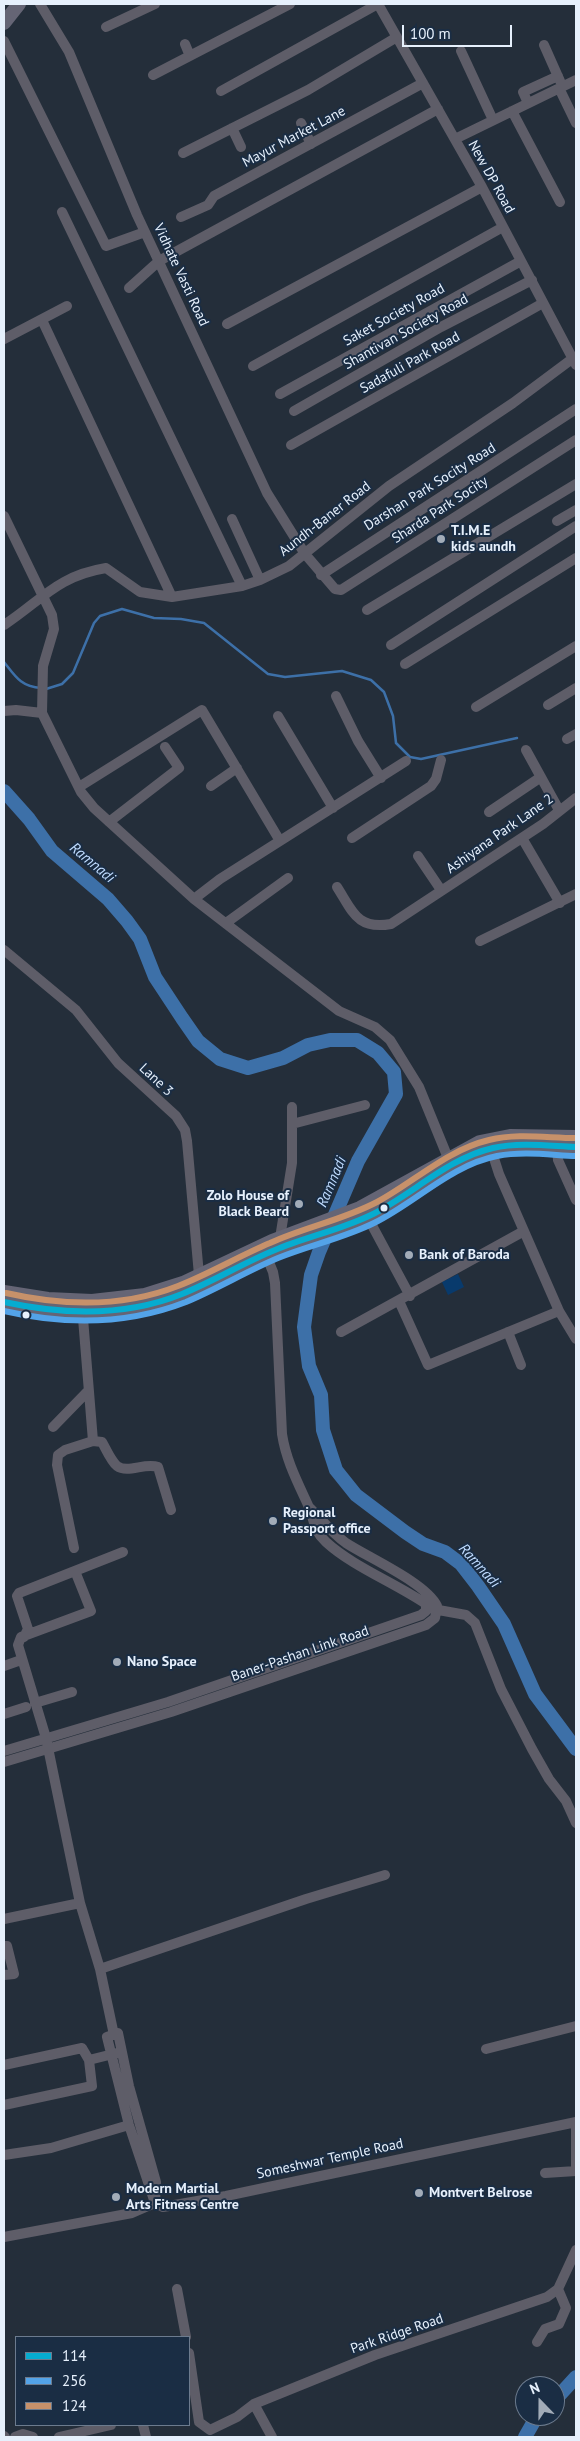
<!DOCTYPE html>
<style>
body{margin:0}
#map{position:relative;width:580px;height:2441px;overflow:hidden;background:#242e3a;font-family:"PT Sans",sans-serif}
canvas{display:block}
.frame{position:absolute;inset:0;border:5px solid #e6f0fc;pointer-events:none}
.legend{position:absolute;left:15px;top:2336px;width:175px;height:90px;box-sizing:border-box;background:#1a2d44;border:1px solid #6c7b8e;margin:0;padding:6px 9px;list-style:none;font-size:15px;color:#e6f0fc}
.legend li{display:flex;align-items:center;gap:10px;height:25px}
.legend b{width:25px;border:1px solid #6c7b8e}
.north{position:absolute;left:515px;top:2376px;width:50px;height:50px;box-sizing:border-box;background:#1a2d44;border:1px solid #6c7b8e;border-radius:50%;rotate:338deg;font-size:14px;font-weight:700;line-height:20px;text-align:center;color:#e6f0fc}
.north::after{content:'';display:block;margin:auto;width:18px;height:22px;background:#a2acb8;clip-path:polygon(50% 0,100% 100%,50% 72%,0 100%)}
.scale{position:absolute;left:402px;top:25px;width:110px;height:22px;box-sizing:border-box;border:2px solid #e6f0fc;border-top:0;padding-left:6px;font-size:15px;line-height:18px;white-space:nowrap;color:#e6f0fc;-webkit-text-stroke:4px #1a2d44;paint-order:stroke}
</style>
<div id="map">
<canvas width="580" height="2441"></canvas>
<div class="frame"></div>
<ul class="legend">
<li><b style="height:6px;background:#06acd0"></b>114</li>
<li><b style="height:6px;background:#53a3e8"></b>256</li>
<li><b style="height:6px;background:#c7916a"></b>124</li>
</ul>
<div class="north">N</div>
<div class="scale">100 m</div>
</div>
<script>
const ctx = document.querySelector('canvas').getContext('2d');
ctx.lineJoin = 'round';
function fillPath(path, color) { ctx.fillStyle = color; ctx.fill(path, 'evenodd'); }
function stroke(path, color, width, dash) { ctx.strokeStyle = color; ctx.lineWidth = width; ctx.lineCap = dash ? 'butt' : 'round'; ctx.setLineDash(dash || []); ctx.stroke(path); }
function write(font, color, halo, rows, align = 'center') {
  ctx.font = font + ' "PT Sans",sans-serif'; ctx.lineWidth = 4; ctx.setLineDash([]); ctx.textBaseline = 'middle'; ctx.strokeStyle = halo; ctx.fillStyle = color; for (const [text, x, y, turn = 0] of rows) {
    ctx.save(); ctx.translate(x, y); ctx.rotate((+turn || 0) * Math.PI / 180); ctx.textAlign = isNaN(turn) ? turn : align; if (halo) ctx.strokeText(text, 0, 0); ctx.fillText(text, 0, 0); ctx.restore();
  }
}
const green = new Path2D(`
 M458,1274L464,1287L448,1295L442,1282Z`);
const stream = new Path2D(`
 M4,662C15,676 21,687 41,688
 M46,689L62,684L73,673L94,623L100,616L122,609L154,618L181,619L204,623L268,674L285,677L342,671L371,680L384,692L393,716L396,743L410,757L421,759L517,738`);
const river = new Path2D(`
 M4,791L29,819L52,851L108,899L127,921L140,939L155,977L182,1018L198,1041L220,1059L248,1068L283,1058L308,1045L330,1040H357L378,1053L394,1072L396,1094L358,1161L319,1252L311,1275L304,1327L309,1366L321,1395L323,1430L336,1470L356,1495L405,1532L423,1544L445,1552L461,1564L478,1586L504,1624L535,1694L576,1749
 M555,2400L576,2377
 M525,2437L537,2416`);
const minor = new Path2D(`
 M40,4L69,52L137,215L267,493L305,554L335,589L341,590L576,440
 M106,27L155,4
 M4,41L106,246L145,232
 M185,44L190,56
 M544,45L560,81
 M461,51L493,120
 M153,75L290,4
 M559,88L576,123
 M221,91L378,4L482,187L576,365
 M528,103L523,92L558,76
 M512,111L560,202
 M301,123L311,144
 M232,128L241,147
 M455,139L576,80
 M183,153L308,90L397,37
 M62,212L242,586
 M181,217L208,205L214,196L423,83
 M129,288L159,261L438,109
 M42,320L172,597
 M227,324L482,187
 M4,339L67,306
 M253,366L503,227
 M280,394L521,261
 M294,411L441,327L532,280
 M291,445L543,303
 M4,516L52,615L54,629L43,666L42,713L81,792L94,808L194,899L339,1011L375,1027L390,1040L419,1087L448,1158
 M232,519L260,580
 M557,521L576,510
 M321,575L576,409
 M367,610L576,484
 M4,625C42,600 57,576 106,568L140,592L172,597L242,586L260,580L289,566L389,486L513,403L572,359
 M391,645L576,526
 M405,664L576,558
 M336,696L358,741L381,778
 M548,705L576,688
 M476,707L576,646
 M4,711L16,710L42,713
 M278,716L333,808
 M567,739L576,734
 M526,750L559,810
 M211,786L237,768
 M79,787L202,710L280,841
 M489,812L541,777
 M109,822L179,768L165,747
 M352,838L431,786L436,779L441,760
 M522,838L560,903
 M418,856L441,890
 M337,887C353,912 357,930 391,924L543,824L576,798
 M194,899L220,879L406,761
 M226,923L288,878
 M480,941L576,894
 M4,950L76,1010L118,1063L176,1116L185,1130L187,1141L199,1275
 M292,1124L365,1105
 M557,1147L558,1160L576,1200
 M491,1149L499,1174L559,1311L576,1339
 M367,1216L410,1296
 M280,1238L292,1163V1107
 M399,1301L428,1365L559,1311
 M341,1332L524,1231
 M508,1332L521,1365
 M53,1427L88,1391
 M93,1441L102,1442C106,1449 111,1461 117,1466C128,1474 145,1462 158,1467L171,1510
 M74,1548L57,1465L58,1455L65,1450L93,1441L82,1306
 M75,1571L91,1611L21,1637L18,1645L46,1738L80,1903L100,1969L114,2035
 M433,1609L466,1615L475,1623L501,1689L532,1749L549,1779L566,1801L576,1823
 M24,1637L28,1629L17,1596L19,1593L123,1552
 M4,1666L21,1660
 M35,1703L72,1692
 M4,1714L26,1707
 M4,1751L168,1702L421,1615L426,1611V1604C395,1583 352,1566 326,1542C312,1529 315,1520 308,1505C297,1481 286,1460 282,1434L275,1283L273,1272L266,1255
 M4,1762L171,1712L426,1625L435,1618L437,1606C426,1583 369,1558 346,1543C332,1533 322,1520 310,1508
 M4,1919L80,1903
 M4,1946H7L14,1974L4,1975
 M100,1969L306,1899L385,1875
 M118,2033L129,2086L156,2182L155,2203L129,2125L107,2037Z
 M486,2049L576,2026
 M89,2060L117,2053
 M4,2065L82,2048L89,2060L92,2086L4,2105
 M4,2155L51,2148L129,2125
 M545,2173L576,2171V2122
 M4,2237L132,2213L155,2203L163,2207L226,2196L576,2122
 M177,2289L186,2337
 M537,2342L545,2329L559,2324L566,2308L558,2289
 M189,2353L199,2422L210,2430
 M254,2404L272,2437
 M143,2425L146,2437
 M210,2430L237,2417L254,2404L375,2355L547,2297L558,2289L576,2250
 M4,2436L5,2437
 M15,2437L23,2434L33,2437
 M59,2437L111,2425`);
const major = new Path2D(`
 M4,23L19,4
 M4,1292L48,1299L92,1301L145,1295L183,1283L272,1241L360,1208L480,1142L510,1136L576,1137
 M4,1302C54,1315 119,1317 168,1299C205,1286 239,1266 275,1250C310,1236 348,1228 381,1210C415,1192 446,1164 482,1151C512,1141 546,1147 576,1147`);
const bus1 = new Path2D(`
 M4,1302C64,1315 125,1317 182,1294C214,1281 243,1263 275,1250C306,1237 340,1230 371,1215C412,1195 448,1158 493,1148C520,1142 549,1146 576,1147`);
const bus2 = new Path2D(`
 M4,1311C65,1325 127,1325 186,1302C217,1289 247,1271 278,1258C310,1245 344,1238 374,1223C415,1203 451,1165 497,1156C523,1151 550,1155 576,1156`);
const bus3 = new Path2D(`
 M6,1293C63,1306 122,1308 178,1286C209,1274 239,1256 270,1243C305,1227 343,1220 377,1202C414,1182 447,1150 489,1140C517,1133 548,1138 576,1138`);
const markers = [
 [441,539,5,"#a2acb8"],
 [299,1204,5,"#a2acb8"],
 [384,1208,4.5,"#e6f0fc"],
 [409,1255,5,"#a2acb8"],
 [26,1315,4.5,"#e6f0fc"],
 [273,1521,5,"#a2acb8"],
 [117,1662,5,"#a2acb8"],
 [419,2193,5,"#a2acb8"],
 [116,2197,5,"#a2acb8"]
];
const streetNames = [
 ["Mayur Market Lane",294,137,-28],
 ["New DP Road",491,177,61],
 ["Vidhate Vasti Road",181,275,65],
 ["Saket Society Road",394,315,-29],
 ["Shantivan Society Road",406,332,-29],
 ["Sadafuli Park Road",410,363,-29],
 ["Darshan Park Socity Road",430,487,-32],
 ["Sharda Park Socity",440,510,-33],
 ["Aundh-Baner Road",325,519,-38],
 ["Ashiyana Park Lane 2",500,834,-35],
 ["Lane 3",156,1080,43],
 ["Baner-Pashan Link Road",300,1654,-19],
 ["Someshwar Temple Road",330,2159,-12],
 ["Park Ridge Road",397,2334,-19]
];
const poiNames = [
 ["T.I.M.E",451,531],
 ["kids aundh",451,547],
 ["Zolo House of",289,1196,"right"],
 ["Black Beard",289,1212,"right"],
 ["Bank of Baroda",419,1255],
 ["Regional",283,1513],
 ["Passport office",283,1529],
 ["Nano Space",127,1662],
 ["Modern Martial",126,2189],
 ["Arts Fitness Centre",126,2205],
 ["Montvert Belrose",429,2193]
];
const waterNames = [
 ["Ramnadi",92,863,40],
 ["Ramnadi",332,1182,-67],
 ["Ramnadi",479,1566,48]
];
fillPath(green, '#083a6c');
stroke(stream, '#3d70a8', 2.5);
stroke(river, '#3d70a8', 14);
stroke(minor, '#5e5d68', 10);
stroke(major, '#656575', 14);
stroke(bus1, '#06acd0', 6);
stroke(bus2, '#53a3e8', 6);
stroke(bus3, '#c7916a', 6);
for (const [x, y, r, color] of markers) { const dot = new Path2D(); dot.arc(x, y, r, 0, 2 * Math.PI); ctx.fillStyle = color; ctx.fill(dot); stroke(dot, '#1a2d44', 2); }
write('14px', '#e6f0fc', '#1a2d44', streetNames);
write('bold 14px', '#e6f0fc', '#1a2d44', poiNames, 'left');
write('italic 15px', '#c0dcff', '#1a2d44', waterNames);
</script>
